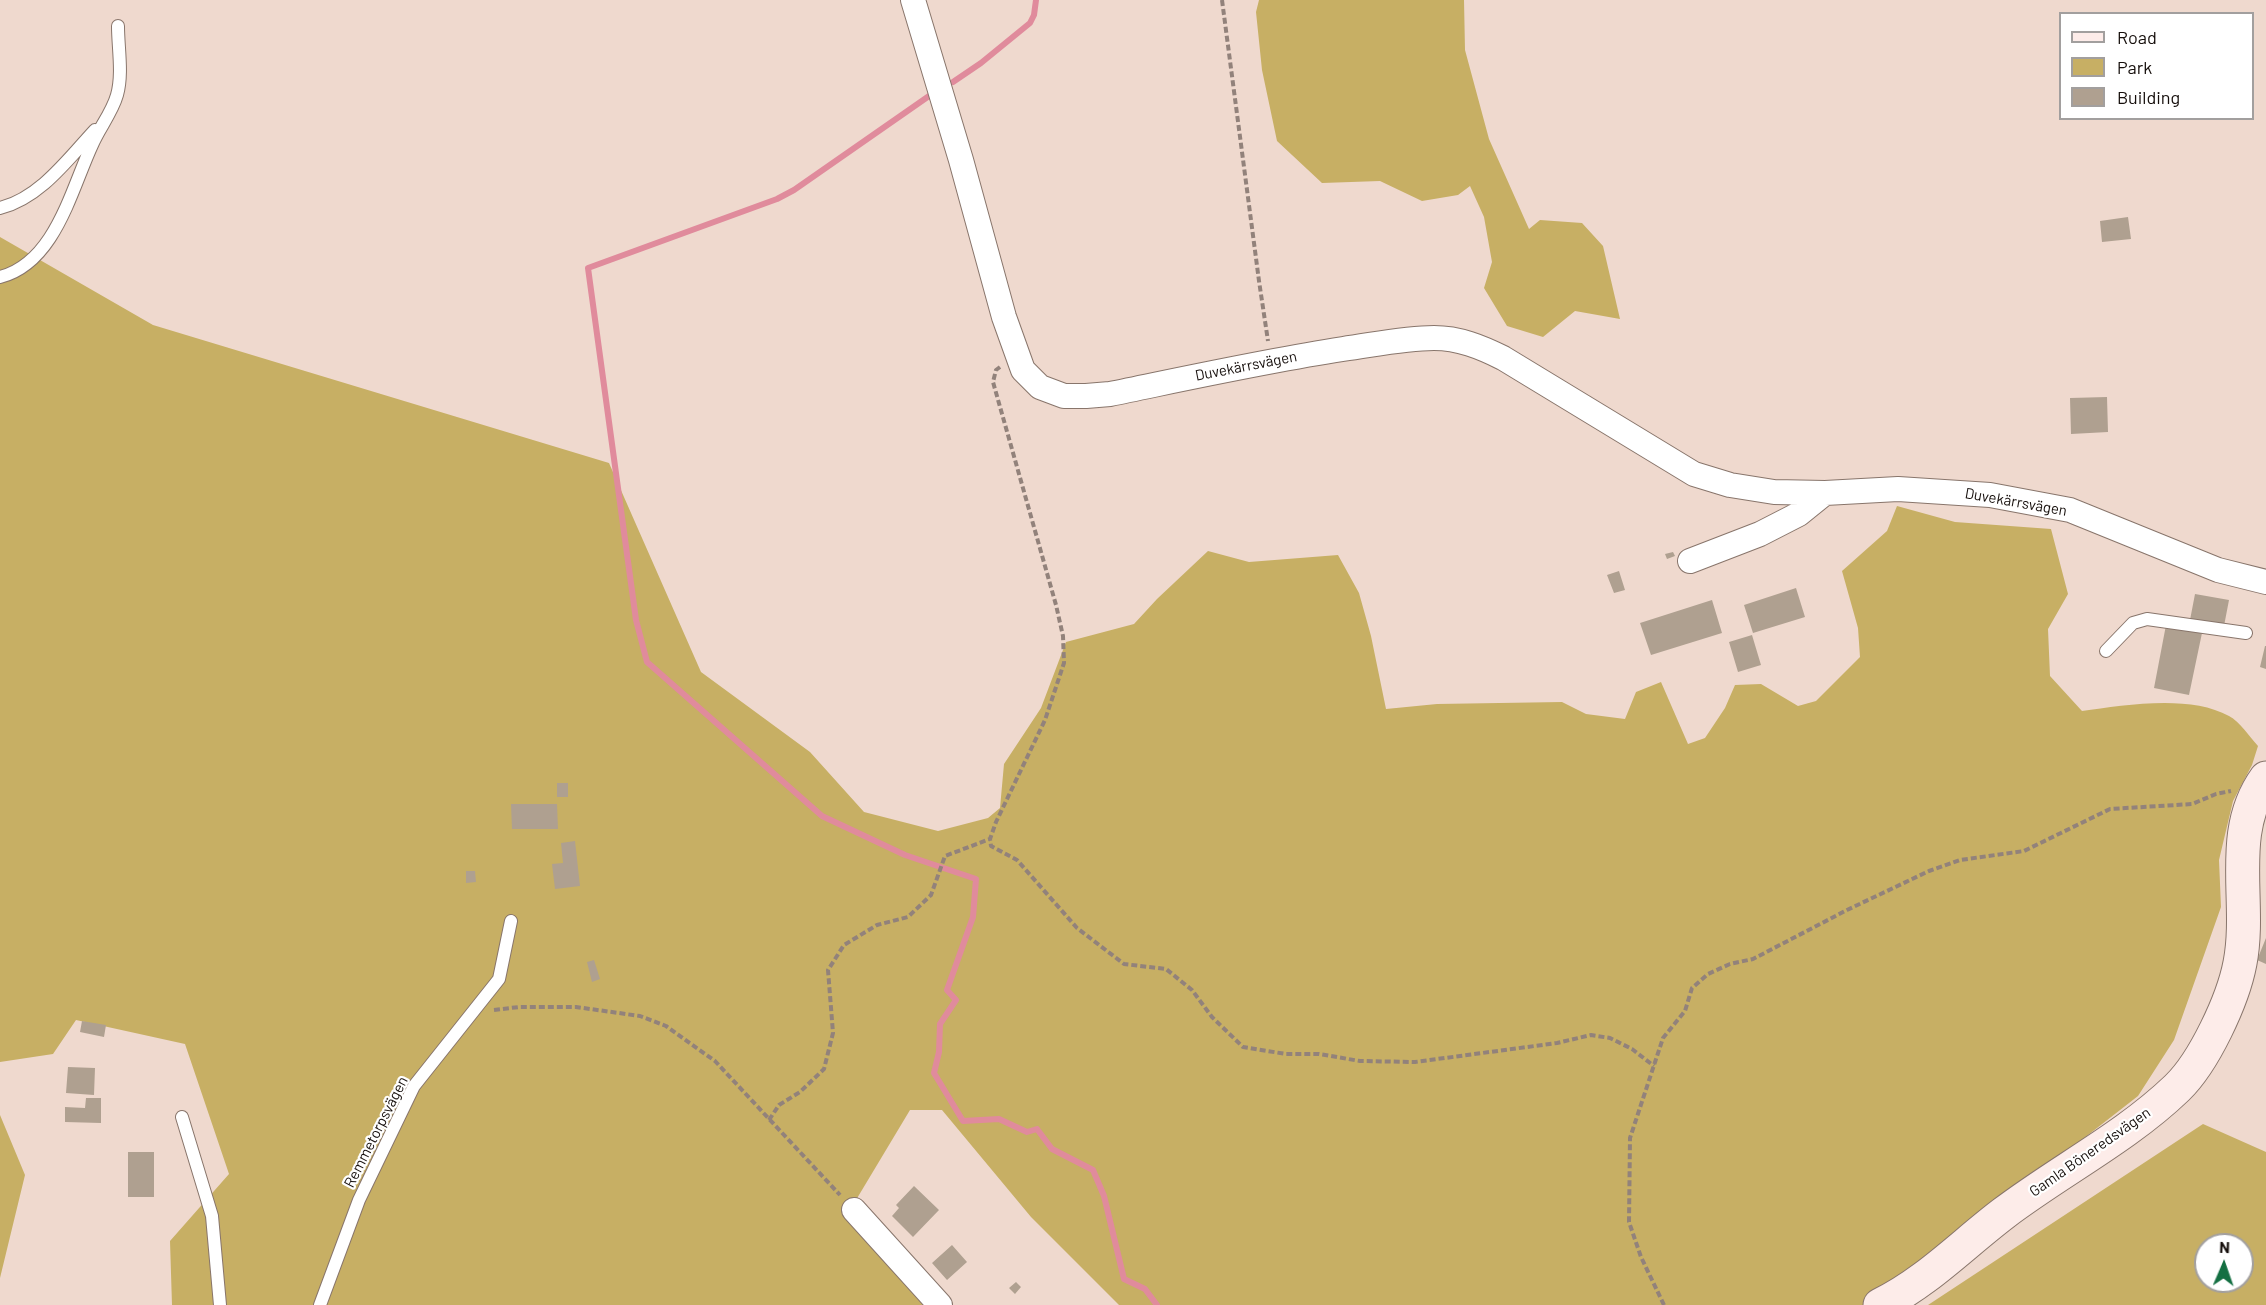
<!DOCTYPE html>
<meta charset="utf-8">
<style>
body{margin:0}
#map{position:relative;width:2266px;height:1305px;overflow:hidden;background:#efd9ce;font-family:Barlow,sans-serif}
canvas{display:block}
.legend{position:absolute;left:2059px;top:12px;width:195px;height:108px;box-sizing:border-box;background:#fff;border:2px solid #a29f9e;margin:0;padding:8px 10px;list-style:none;font-size:18px;color:#160f0c}
.legend li{display:flex;align-items:center;gap:12px;height:30px}
.legend b{width:30px;border:2px solid #a29f9e}
.north{position:absolute;left:2194px;top:1233px;width:60px;height:60px;box-sizing:border-box;background:#fff;border:2px solid #a29f9e;border-radius:50%;rotate:2deg;font-size:16px;font-weight:700;line-height:24px;text-align:center;color:#160f0c}
.north::after{content:'';display:block;margin:auto;width:21px;height:27px;background:#146f42;clip-path:polygon(50% 0,100% 100%,50% 72%,0 100%)}
</style>
<div id="map">
<canvas width="2266" height="1305"></canvas>
<ul class="legend">
<li><b style="height:8px;background:#fdece9"></b>Road</li>
<li><b style="height:16px;background:#c7af64"></b>Park</li>
<li><b style="height:16px;background:#afa090"></b>Building</li>
</ul>
<div class="north">N</div>
</div>
<script>
const ctx = document.querySelector('canvas').getContext('2d');
ctx.lineJoin = 'round';
function fillPath(path, color) { ctx.fillStyle = color; ctx.fill(path, 'evenodd'); }
function stroke(path, color, width, dash) { ctx.strokeStyle = color; ctx.lineWidth = width; ctx.lineCap = dash ? 'butt' : 'round'; ctx.setLineDash(dash || []); ctx.stroke(path); }
function write(font, color, halo, rows, align = 'center') {
  ctx.font = font + ' Barlow,sans-serif'; ctx.lineWidth = 4.5; ctx.setLineDash([]); ctx.textBaseline = 'middle'; ctx.strokeStyle = halo; ctx.fillStyle = color; for (const [text, x, y, turn = 0] of rows) {
    ctx.save(); ctx.translate(x, y); ctx.rotate((+turn || 0) * Math.PI / 180); ctx.textAlign = isNaN(turn) ? turn : align; if (halo) ctx.strokeText(text, 0, 0); ctx.fillText(text, 0, 0); ctx.restore();
  }
}
const green = new Path2D(`
 M1259,0H1464L1465,50L1489,139L1529,229L1540,220L1582,223L1603,246L1620,319L1575,311L1543,337L1507,326L1484,288L1492,262L1484,217L1470,186L1458,195L1422,201L1380,181L1322,183L1277,141L1262,70L1256,12Z
 M0,237L153,325L609,463L701,672L810,752L864,812L938,831L988,818L1000,808L1004,764L1041,708L1066,642L1134,624L1157,599L1208,551L1249,562L1338,555L1359,593L1371,636L1386,709L1437,704L1562,702L1586,714L1625,719L1636,692L1661,682L1688,744L1705,738L1725,708L1735,685L1761,684L1798,706L1816,701L1860,657L1858,628L1842,571L1887,531L1897,506L1955,522L2051,529L2068,594L2048,629L2050,676L2082,711C2124,705 2190,694 2229,716C2240,722 2249,736 2258,746L2252,765L2233,801L2219,860L2221,907L2174,1040L2138,1096L1870,1305H1119L1031,1217L942,1110H910L856,1200L951,1305H172L170,1241L229,1174L185,1044L76,1020L53,1054L0,1062Z
 M0,1115L25,1175L0,1278Z
 M2203,1124L2266,1152V1305H1928ZM2206,1245H2242V1281H2206Z`);
const stream = new Path2D(`
 M953,82L981,63L1030,23L1034,15L1036,0
 M929,96L794,190L777,199L588,268L636,620L647,662L822,816L905,855L976,879L973,917L947,990L956,1000L940,1024L939,1052L934,1073L963,1121L999,1119L1027,1132L1037,1129L1052,1149L1093,1170L1104,1196L1124,1279L1145,1289L1157,1305`);
const building = new Path2D(`
 M2128,217L2131,239L2102,242L2100,221Z
 M2107,397L2108,432L2071,434L2070,398Z
 M1673,552L1675,556L1667,559L1665,554Z
 M1619,571L1625,590L1614,593L1607,575Z
 M1796,588L1805,617L1753,633L1744,605Z
 M2195,594L2229,600L2224,626L2190,620Z
 M1712,600L1722,633L1651,655L1640,623Z
 M2166,625L2202,633L2189,695L2154,688Z
 M1752,635L1761,665L1738,672L1729,642Z
 M2265,646H2266V669L2260,667Z
 M557,783H568V797H557Z
 M511,804H557L558,829H512Z
 M575,841L580,886L555,889L552,864L563,863L561,843Z
 M466,871H475L476,882L466,883Z
 M2266,938V964L2257,960Z
 M594,960L600,979L592,982L587,962Z
 M82,1021L106,1025L104,1037L80,1032Z
 M68,1067L95,1068L94,1095L66,1093Z
 M86,1098H101V1123L65,1122V1107L85,1108Z
 M128,1152H154V1197H128Z
 M914,1186L939,1210L913,1237L892,1216L899,1208L896,1205Z
 M952,1245L967,1262L947,1280L932,1263Z
 M1016,1282L1021,1287L1015,1294L1009,1288Z`);
const path = new Path2D(`
 M1222,0L1259,281L1268,341
 M1000,367L996,370L993,382L1056,605L1063,636L1064,663L1045,720L996,822L990,839L991,846L1017,860L1077,928L1124,964L1166,969L1192,990L1212,1017L1243,1047L1286,1054H1319L1360,1061L1415,1062L1557,1043L1591,1035L1610,1038L1632,1049L1654,1066
 M494,1010L519,1007H576L640,1016L666,1026L715,1061L840,1195
 M769,1120L779,1105L800,1092L824,1069L833,1033L828,970L844,945L877,925L908,917L931,895L945,856L990,839
 M1664,1305L1641,1257L1629,1222L1630,1138L1663,1038L1685,1011L1692,988L1708,974L1730,964L1753,959L1847,910L1929,871L1960,860L2024,851L2110,809L2192,804L2216,794L2231,791`);
const lane = new Path2D(`
 M0,208C40,198 68,159 95,130
 M0,277C55,263 71,190 92,145C99,128 112,113 117,95C123,74 118,48 118,26
 M2106,651L2133,623L2147,619L2246,633
 M182,1117L212,1216L220,1305
 M320,1305L359,1200L414,1086L499,979L511,921`);
const street = new Path2D(`
 M913,0L961,160L1004,317L1023,370L1040,387L1064,396H1086L1110,394C1188,378 1265,361 1343,349C1373,345 1404,338 1434,338C1459,338 1481,347 1503,358L1694,474L1730,485L1774,492L1825,493L1898,489L1990,495L2070,510L2218,570L2266,582
 M1690,561L1760,534L1799,514L1825,493
 M854,1210L940,1305`);
const secondary = new Path2D(`
 M1880,1305C1927,1282 1963,1244 2004,1213C2061,1170 2126,1137 2177,1088C2204,1062 2233,1000 2240,963C2252,901 2226,833 2266,778`);
const streetNames = [
 ["Duvekärrsvägen",1246,366,-11],
 ["Duvekärrsvägen",2016,502,10],
 ["Remmetorpsvägen",376,1132,-63],
 ["Gamla Böneredsvägen",2090,1152,-35]
];
fillPath(green, '#c7af64');
stroke(stream, '#e08b9c', 6);
fillPath(building, '#afa090');
stroke(lane, '#88756b', 14);
stroke(street, '#88756b', 26);
stroke(secondary, '#88756b', 35);
stroke(path, '#92827b', 4, [6, 3]);
stroke(lane, '#fff', 12);
stroke(street, '#fff', 24);
stroke(secondary, '#fdece9', 33);
write('15px', '#160f0c', '#fff', streetNames);
</script>
